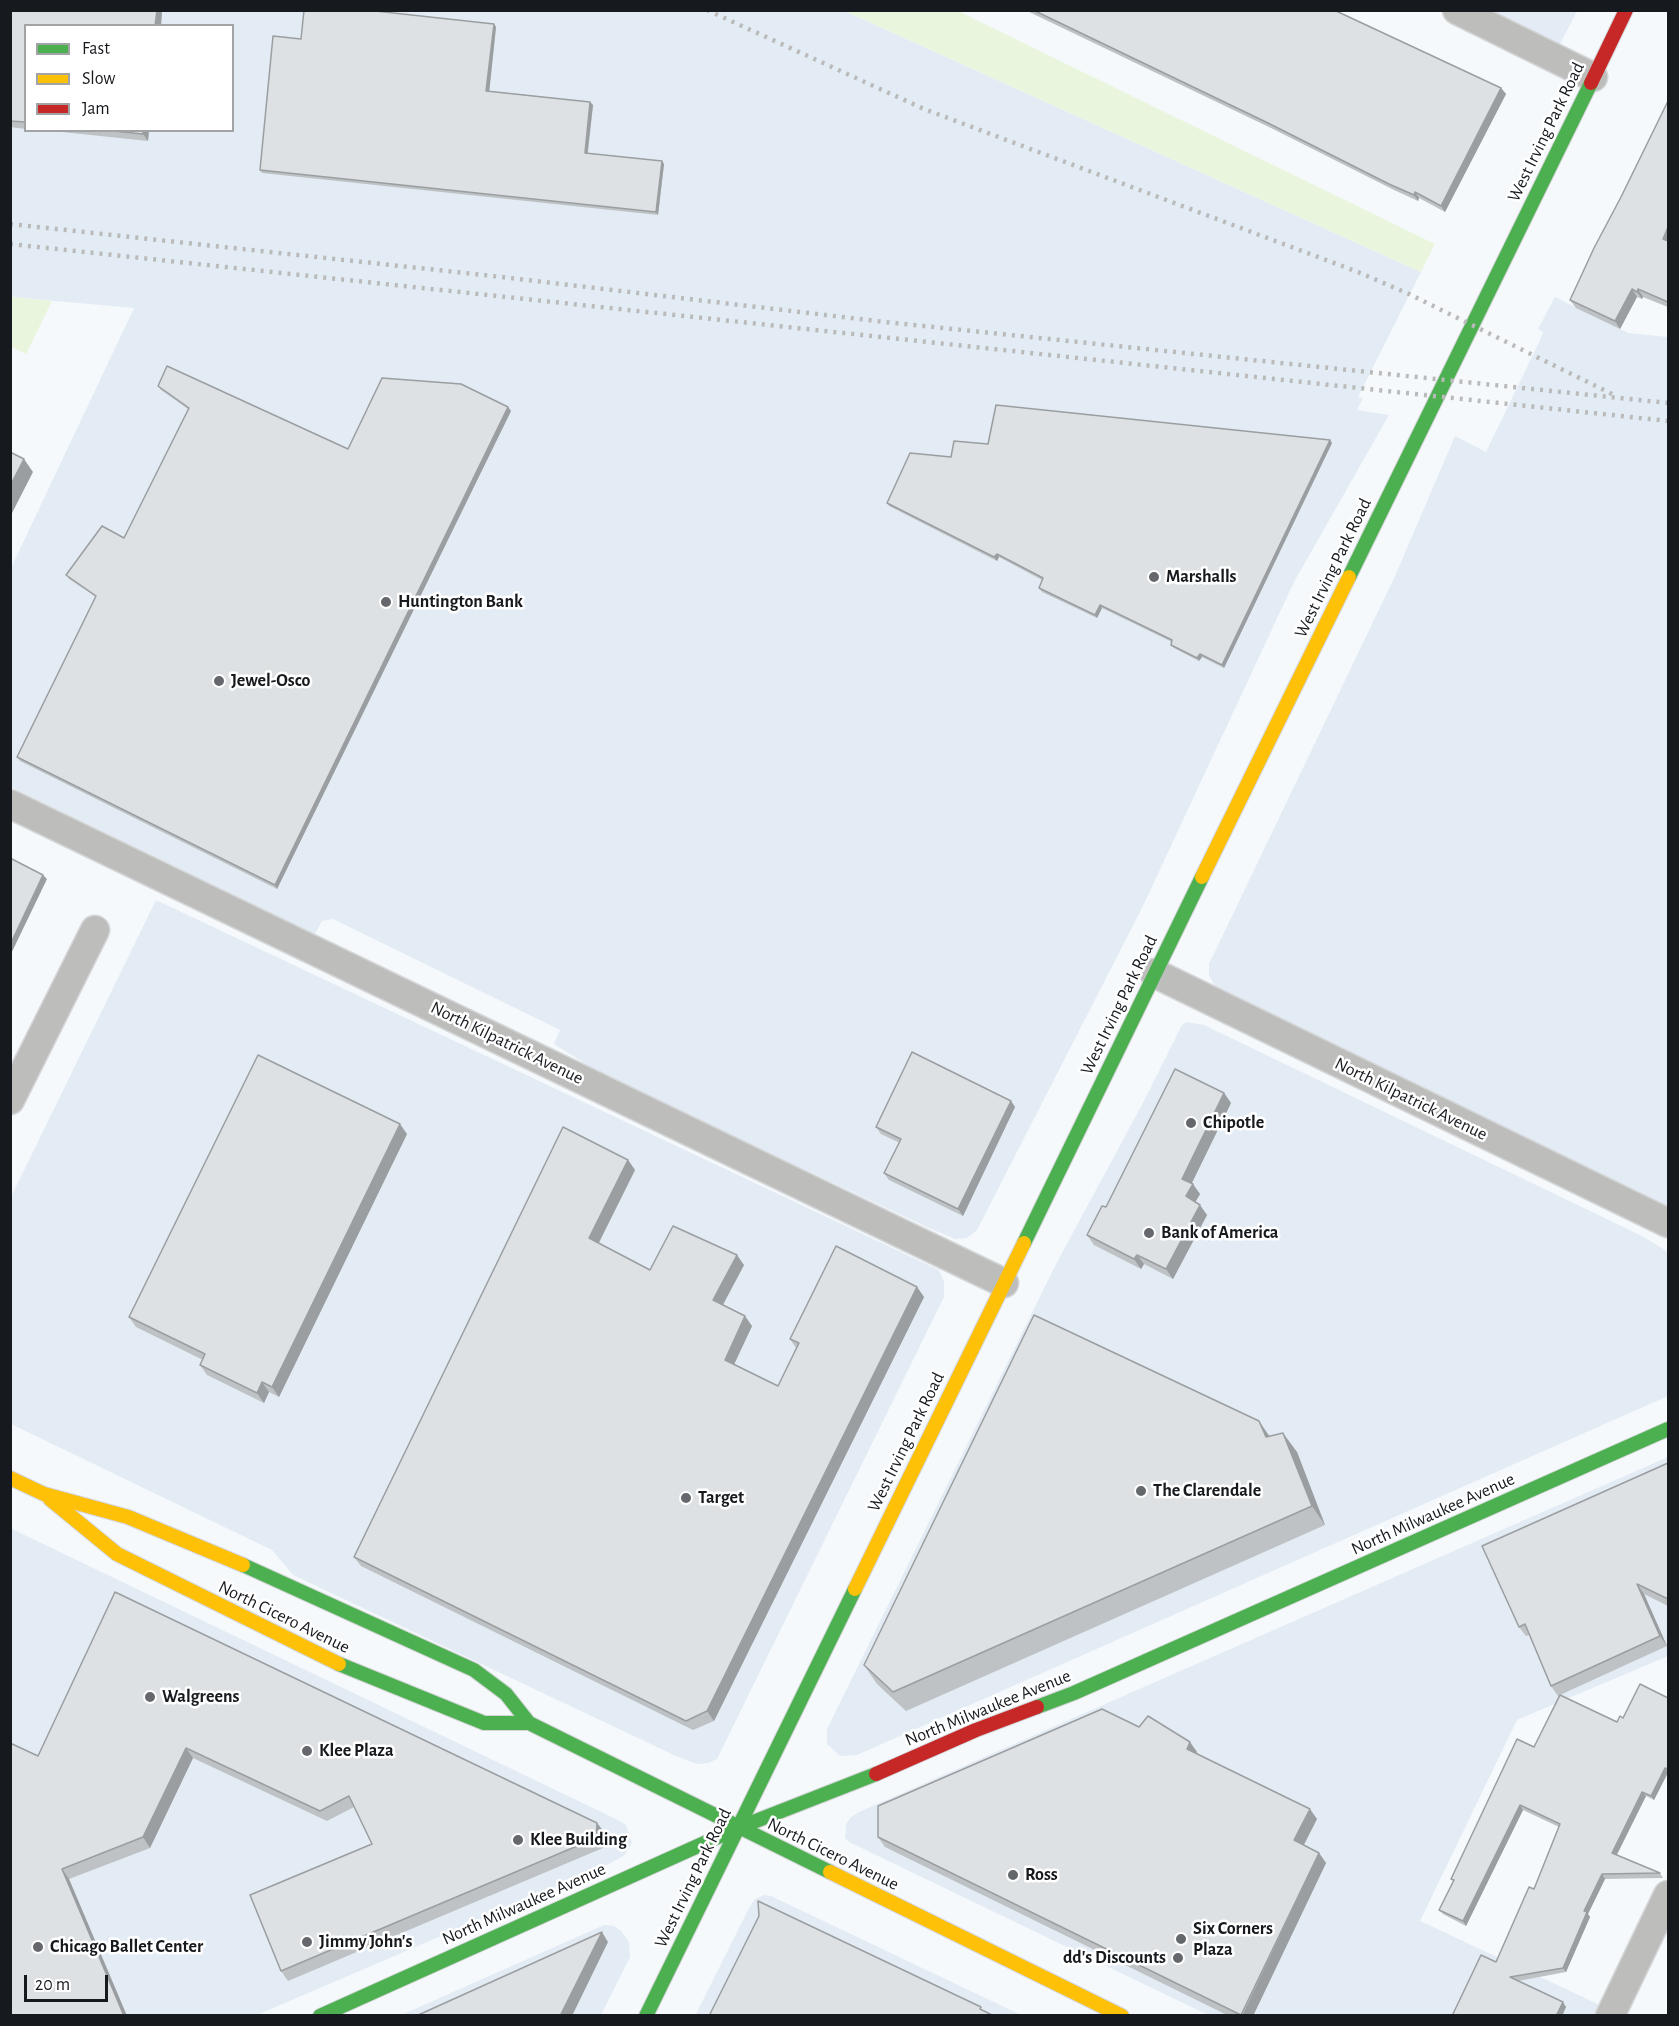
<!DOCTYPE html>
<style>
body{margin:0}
#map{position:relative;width:1679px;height:2026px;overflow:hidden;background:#f6f9fc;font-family:"Alegreya Sans",sans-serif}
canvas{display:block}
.frame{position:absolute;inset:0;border:12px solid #16191d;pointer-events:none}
.legend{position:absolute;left:24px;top:24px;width:210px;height:108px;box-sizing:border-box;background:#fff;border:2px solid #a2a3a5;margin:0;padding:8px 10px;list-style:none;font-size:18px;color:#16191d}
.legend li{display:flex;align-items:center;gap:12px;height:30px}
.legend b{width:30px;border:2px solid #a2a3a5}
.scale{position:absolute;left:24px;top:1975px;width:84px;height:27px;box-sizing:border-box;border:3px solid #16191d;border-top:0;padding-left:8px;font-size:18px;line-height:21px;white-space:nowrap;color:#16191d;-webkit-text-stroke:4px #fff;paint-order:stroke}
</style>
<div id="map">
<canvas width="1679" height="2026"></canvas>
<div class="frame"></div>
<ul class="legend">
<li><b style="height:8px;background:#4caf50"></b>Fast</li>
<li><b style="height:8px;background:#ffc107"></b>Slow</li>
<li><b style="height:8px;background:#c62828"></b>Jam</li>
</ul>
<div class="scale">20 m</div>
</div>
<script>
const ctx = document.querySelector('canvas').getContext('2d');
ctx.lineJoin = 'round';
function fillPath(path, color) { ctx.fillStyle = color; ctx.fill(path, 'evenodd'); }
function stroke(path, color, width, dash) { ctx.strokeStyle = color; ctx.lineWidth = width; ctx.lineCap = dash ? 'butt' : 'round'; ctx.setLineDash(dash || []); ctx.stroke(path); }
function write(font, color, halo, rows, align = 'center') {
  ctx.font = font + ' "Alegreya Sans",sans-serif'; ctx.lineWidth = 5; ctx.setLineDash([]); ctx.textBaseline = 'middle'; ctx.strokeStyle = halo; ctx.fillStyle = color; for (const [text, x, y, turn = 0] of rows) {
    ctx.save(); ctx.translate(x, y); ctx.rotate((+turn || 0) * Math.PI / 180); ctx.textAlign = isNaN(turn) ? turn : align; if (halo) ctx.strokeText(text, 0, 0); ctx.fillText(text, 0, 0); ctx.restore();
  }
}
const built = new Path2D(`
 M10,11H845L1421,272L1358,397L1363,398L1357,410L1389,415L1294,582L1142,908L977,1230L967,1238L955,1239L929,1228L603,1075L554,1044L560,1030L333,919L322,921L315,934L11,787V568L134,308L11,297ZM26,26H232V130H26Z
 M1463,11H1577L1554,56Z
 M1555,297L1628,333L1668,337V1210L1214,985L1209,975V964L1395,576L1455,436L1486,452L1541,338L1543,332L1538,329Z
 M156,900L939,1270L944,1282V1297L717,1759L708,1763L697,1764L676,1756L293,1575L272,1550L11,1424L10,1199Z
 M1187,1022L1204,1025L1642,1236L1668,1252V1396L857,1755L840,1756L827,1744V1729L1056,1264L1144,1101L1182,1025Z
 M1668,1457V1656L1517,1720L1420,1921L1600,2005L1595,2015H1208L849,1842L845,1838L846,1824L851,1817L859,1812Z
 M10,1528L618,1820L626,1825L632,1843L625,1855L609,1864L257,2015H11Z
 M764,1895L771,1896L1021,2015L695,2016L749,1908L755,1899Z
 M604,1925L614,1926L621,1931L629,1942L630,1957L601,2015L399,2016Z`);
const green = new Path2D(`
 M845,11H958L1435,244L1421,272Z
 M11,297L52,301L26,354L11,347Z`);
const street = new Path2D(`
 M1457,10L1593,77
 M10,804L1004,1283
 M1154,973L1668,1223
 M10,1100L95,930
 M1610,2016L1668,1895`);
const fast = new Path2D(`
 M1349,577L1591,83
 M1024,1243L1202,877
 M243,1565L474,1670L506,1694L529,1723L830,1872
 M339,1664L484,1723H529
 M1037,1707L1074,1693L1668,1429
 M320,2016L738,1828L876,1774
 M646,2016L855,1589`);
const slow = new Path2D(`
 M1202,877L1349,577
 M10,1478L44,1494L128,1517L243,1565
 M50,1499L117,1554L339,1664
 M855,1589L1024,1243
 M830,1872L1122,2016`);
const jam = new Path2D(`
 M1591,83L1626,10
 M876,1774L976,1730L1037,1707`);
const rail = new Path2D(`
 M707,10L924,109L1358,272L1409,294L1612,394
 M10,224L493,276L885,322L1668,403
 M10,244L1668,421`);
const wall = new Path2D(`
 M10,10H162L161,26H26V129L10,127Z
 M1025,10H1334L1501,88L1506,94L1445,212L1419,198L1418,201L1394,190L1273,129Z
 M494,24L496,27L489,91L590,102L593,105L588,153L662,161L664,164L658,215L262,173L260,170L301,39Z
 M1668,101V307L1643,297L1642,299L1637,297L1620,329L1576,308L1570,300Z
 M43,130H149L148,141Z
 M158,386L348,449L508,407L511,411L277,889L20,761L17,757L96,597L69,579L66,575L124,538L188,409L161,390Z
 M1330,440L1332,443L1224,668L1202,657L1199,661L1174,648L1171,645L1172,642L1102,608L1097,618L1042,592L1039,588L1042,580L999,557L997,561L889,506L887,503L951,457L988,444Z
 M1224,1093L1231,1103L1191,1184L1200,1194L1195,1202L1207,1215L1173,1279L1144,1264L1141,1269L1094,1245L1087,1235L1106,1207Z
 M1011,1101L1015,1107L963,1216L889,1180L884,1173L900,1143L881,1134L876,1127Z
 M407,1134L279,1397L269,1392L264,1403L207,1375L200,1365L203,1360L136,1327L129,1317Z
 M628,1160L635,1170L599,1243L650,1270L744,1265L723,1305L752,1326L734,1364L778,1386L796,1348L790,1339L917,1287L924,1297L714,1721L693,1730L361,1566L354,1557Z
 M1259,1421L1269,1437L1297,1452L1325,1525L906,1711L877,1684L864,1665Z
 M1668,1463V1606L1644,1594L1667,1646L1560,1695L1617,1722L1623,1718L1668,1698V1773L1654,1800L1646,1796L1617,1855L1660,1873L1663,1878L1605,1879L1588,1914L1590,1917L1566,1972L1518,1981L1566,2007L1562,2016H1452L1496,1962L1534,1889L1559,1827L1523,1810L1466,1926L1443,1914L1439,1910L1453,1881L1451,1879L1534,1747L1559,1695L1558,1696L1551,1686L1529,1635L1526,1636L1519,1627Z
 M115,1592L605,1833L603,1848L288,1981L281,1971L372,1844L354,1807L327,1821L193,1758L150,1848L69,1879L127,2016H10L38,1756Z
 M1139,1727L1197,1752V1753L1317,1819L1304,1845L1319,1853L1326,1863L1253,2016H1229L885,1847L878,1837Z`);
const shadedWall = new Path2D(`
 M157,10H162L161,26H155Z
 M494,24L496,27L489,94L486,91Z
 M1501,88L1506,94L1445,212L1441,206Z
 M590,102L593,105L587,156L585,153Z
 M143,130H149L148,141L143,134Z
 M662,161L664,164L658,215L656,212Z
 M1415,192L1419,198L1418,201L1414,195Z
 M1668,227V247L1663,239Z
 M1632,289L1637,297L1620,329L1615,321Z
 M1638,289L1643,297L1642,299L1637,292Z
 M508,407L511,411L277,889L275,885Z
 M1330,440L1332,443L1224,668L1222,665Z
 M24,459L33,472L10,517V486Z
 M997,554L999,557L997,561L994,557Z
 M1100,605L1102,608L1097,618L1095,615Z
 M1200,654L1202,657L1199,661L1197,658Z
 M43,875L47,879L10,956V945Z
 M1224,1093L1231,1103L1189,1189L1182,1179Z
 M1011,1101L1015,1107L963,1216L958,1209Z
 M400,1124L407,1134L279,1397L272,1387Z
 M628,1160L635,1170L596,1248L589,1238Z
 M1193,1184L1200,1194L1193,1206L1186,1196Z
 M1200,1205L1207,1215L1173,1279L1166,1269Z
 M737,1255L744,1265L720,1310L713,1300Z
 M1137,1255L1144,1264L1141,1269L1134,1259Z
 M917,1287L924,1297L714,1721L707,1711Z
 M745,1316L752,1326L732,1369L725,1360Z
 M262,1382L269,1392L264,1403L257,1393Z
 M1259,1421L1272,1440L1266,1437Z
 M1283,1433L1297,1452L1325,1525L1312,1506Z
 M1637,1584L1644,1594L1667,1646L1660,1636Z
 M1190,1742L1197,1752L1194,1759L1187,1749Z
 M186,1748L193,1758L150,1848L143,1837Z
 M1665,1768L1668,1772L1654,1800L1651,1796Z
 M1642,1792L1646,1796L1615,1858L1612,1853Z
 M1520,1805L1523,1810L1466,1926L1463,1921Z
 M1310,1809L1317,1819L1301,1850L1294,1840Z
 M597,1823L605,1833L603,1848L596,1838Z
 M1319,1853L1326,1863L1253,2016H1242Z
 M62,1869L69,1879L127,2016H124Z
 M1602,1874L1605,1879L1588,1914L1590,1917L1566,1972L1563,1968L1584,1911Z
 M602,1932L608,1942L572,2016H560Z
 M1563,2002L1566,2007L1562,2016H1556Z`);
const building = new Path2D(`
 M10,10H157L155,26H26V122L10,121Z
 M304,10H366L494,24L486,91L590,102L585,153L662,161L656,212L260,170L273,36L301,39Z
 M1033,10H1334L1501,88L1441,206L1415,192L1414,195L1389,184L1268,123Z
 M1668,101V227L1663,239L1668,241V302L1638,289L1637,292L1632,289L1615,321L1570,300L1594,248L1621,197Z
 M104,130H143V134Z
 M167,366L348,449L382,378L461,384L508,407L275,885L17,757L96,596L66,575L102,526L124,538L189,408L158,386Z
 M996,405L1330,440L1222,665L1200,654L1197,658L1171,645L1172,640L1100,605L1095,615L1039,588L1043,578L997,554L994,557L887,503L910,453L951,457L954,441L988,444Z
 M10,452L24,459L10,486Z
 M10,858L43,875L10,945Z
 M912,1052L1011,1101L958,1209L884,1173L901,1139L876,1127Z
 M258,1055L400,1124L272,1387L262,1382L257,1393L200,1365L205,1354L129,1317Z
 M1175,1069L1224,1093L1182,1179L1193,1184L1186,1196L1200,1205L1166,1269L1137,1255L1134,1259L1087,1235L1102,1206L1106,1207Z
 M563,1127L628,1160L589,1238L650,1270L673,1226L737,1255L713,1300L745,1316L725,1360L778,1386L799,1343L790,1339L836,1246L917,1287L707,1711L686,1721L354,1557Z
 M1034,1315L1259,1421L1266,1437L1283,1433L1312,1506L893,1692L864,1665Z
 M1668,1463V1599L1637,1584L1660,1636L1551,1686L1525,1624L1519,1627L1482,1546Z
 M115,1592L597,1823L596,1838L281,1971L250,1895L372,1844L349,1796L320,1811L186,1748L143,1837L62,1869L124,2016H10V1743L38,1756Z
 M1640,1684L1668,1698V1769L1665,1768L1651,1796L1642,1792L1612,1853L1660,1873L1602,1874L1584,1911L1587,1912L1563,1968L1510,1977L1563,2002L1556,2016H1452L1481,1955L1496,1962L1529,1887L1534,1889L1560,1824L1520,1805L1463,1921L1439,1910L1454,1880L1451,1879L1517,1739L1534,1747L1560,1695L1617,1722L1620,1716L1623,1718Z
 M1102,1709L1139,1727L1148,1716L1190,1742L1187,1749L1310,1809L1294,1840L1319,1853L1241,2015L878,1837V1806Z
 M758,1901L981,2007L980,2009L994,2016H709L759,1916Z
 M602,1932L560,2016H416Z`);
const markers = [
 [1154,577,6,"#64676b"],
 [386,602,6,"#64676b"],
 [219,681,6,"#64676b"],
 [1191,1123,6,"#64676b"],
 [1149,1233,6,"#64676b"],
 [1141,1491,6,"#64676b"],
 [686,1498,6,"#64676b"],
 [150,1697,6,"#64676b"],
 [307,1751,6,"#64676b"],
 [518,1840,6,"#64676b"],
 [1013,1875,6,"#64676b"],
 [1181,1939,6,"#64676b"],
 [307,1942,6,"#64676b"],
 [38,1947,6,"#64676b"],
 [1178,1958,6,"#64676b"]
];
const streetNames = [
 ["West Irving Park Road",1546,132,-64],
 ["West Irving Park Road",1333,568,-64],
 ["West Irving Park Road",1119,1005,-64],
 ["North Kilpatrick Avenue",507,1043,26],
 ["North Kilpatrick Avenue",1411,1099,26],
 ["West Irving Park Road",906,1442,-64],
 ["North Milwaukee Avenue",1433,1514,-24],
 ["North Cicero Avenue",284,1617,26],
 ["North Milwaukee Avenue",988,1708,-22],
 ["North Cicero Avenue",833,1854,26],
 ["West Irving Park Road",693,1878,-64],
 ["North Milwaukee Avenue",524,1904,-24]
];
const poiNames = [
 ["Marshalls",1166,577],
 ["Huntington Bank",398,602],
 ["Jewel-Osco",231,681],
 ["Chipotle",1203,1123],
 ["Bank of America",1161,1233],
 ["The Clarendale",1153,1491],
 ["Target",698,1498],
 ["Walgreens",162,1697],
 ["Klee Plaza",319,1751],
 ["Klee Building",530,1840],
 ["Ross",1025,1875],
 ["Six Corners",1193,1929],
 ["Plaza",1193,1950],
 ["Jimmy John's",319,1942],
 ["Chicago Ballet Center",50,1947],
 ["dd's Discounts",1166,1958,"right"]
];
fillPath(built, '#e3ecf4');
fillPath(green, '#e9f6dd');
stroke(street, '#d3d5d7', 31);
stroke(fast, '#d3d5d7', 16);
stroke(slow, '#d3d5d7', 16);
stroke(jam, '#d3d5d7', 16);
stroke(street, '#bdbdbb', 28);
stroke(fast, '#4caf50', 14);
stroke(slow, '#ffc107', 14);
stroke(jam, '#c62828', 14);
stroke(rail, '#bababb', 4.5, [3, 6]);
fillPath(wall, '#bec2c4');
fillPath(shadedWall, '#9b9ea0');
fillPath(building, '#dde1e4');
stroke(building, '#9b9ea0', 1.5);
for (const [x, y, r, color] of markers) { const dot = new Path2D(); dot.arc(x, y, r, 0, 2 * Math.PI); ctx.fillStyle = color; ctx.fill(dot); stroke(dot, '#fff', 2); }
write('18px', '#16191d', '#fff', streetNames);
write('bold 18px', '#16191d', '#fff', poiNames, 'left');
</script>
